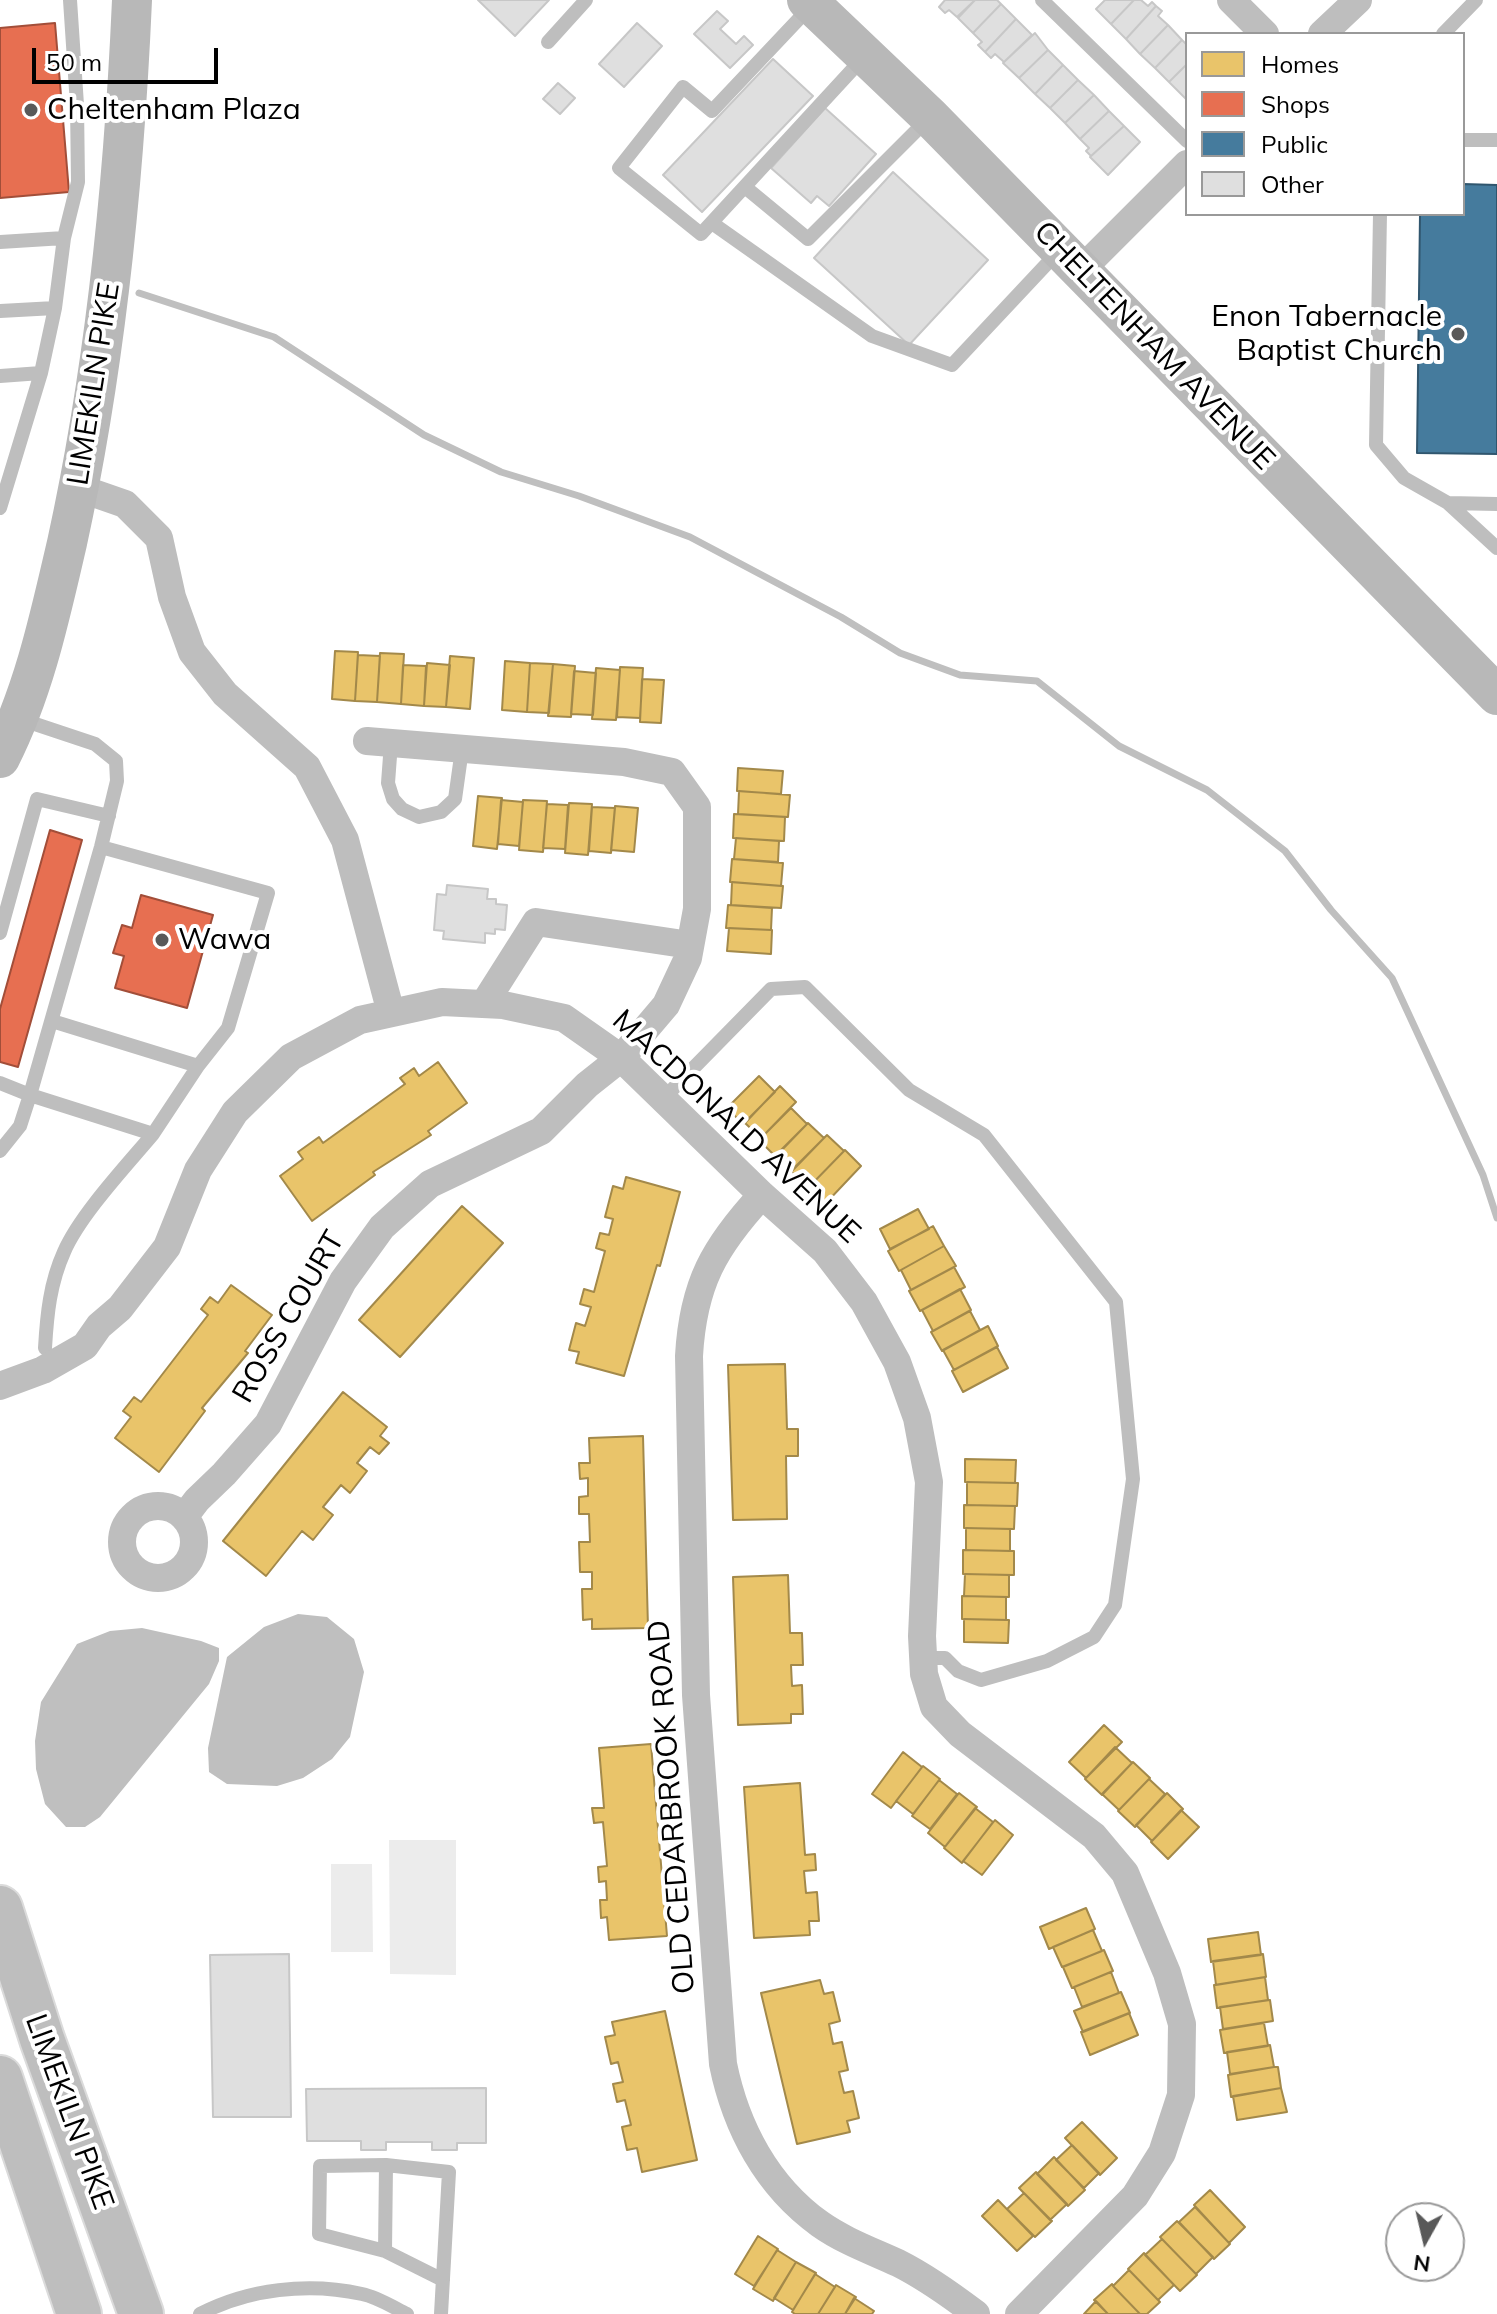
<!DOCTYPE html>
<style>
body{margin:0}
#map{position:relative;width:1497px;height:2314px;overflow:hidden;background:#fff;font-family:Mulish,sans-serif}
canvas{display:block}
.legend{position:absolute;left:1185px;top:32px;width:280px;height:184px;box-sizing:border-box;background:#fff;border:2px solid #999;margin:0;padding:10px 14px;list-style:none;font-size:24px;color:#000}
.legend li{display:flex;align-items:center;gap:16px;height:40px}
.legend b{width:40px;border:2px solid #999}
.north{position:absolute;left:1385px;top:2202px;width:80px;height:80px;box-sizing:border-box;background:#fff;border:2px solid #999;border-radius:50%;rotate:188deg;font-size:22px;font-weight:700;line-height:32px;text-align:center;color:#000}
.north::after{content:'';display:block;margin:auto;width:28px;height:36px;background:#595959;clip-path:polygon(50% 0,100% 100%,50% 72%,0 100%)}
.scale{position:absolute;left:32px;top:48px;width:186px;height:36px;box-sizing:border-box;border:4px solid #000;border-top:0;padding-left:10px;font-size:24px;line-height:28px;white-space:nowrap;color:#000;-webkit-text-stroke:6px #fff;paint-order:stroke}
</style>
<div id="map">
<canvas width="1497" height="2314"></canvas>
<ul class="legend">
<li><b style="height:22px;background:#e9c46a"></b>Homes</li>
<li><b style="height:22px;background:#e76f51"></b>Shops</li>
<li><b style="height:22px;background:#457b9d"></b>Public</li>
<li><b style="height:22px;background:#dfdfdf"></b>Other</li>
</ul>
<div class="north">N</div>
<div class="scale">50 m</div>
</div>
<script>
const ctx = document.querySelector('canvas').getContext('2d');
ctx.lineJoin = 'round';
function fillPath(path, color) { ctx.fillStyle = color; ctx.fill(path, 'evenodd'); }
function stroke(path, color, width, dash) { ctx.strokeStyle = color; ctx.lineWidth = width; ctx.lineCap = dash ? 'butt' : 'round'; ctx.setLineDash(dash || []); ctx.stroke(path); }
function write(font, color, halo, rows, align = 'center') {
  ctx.font = font + ' Mulish,sans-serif'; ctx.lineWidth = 8; ctx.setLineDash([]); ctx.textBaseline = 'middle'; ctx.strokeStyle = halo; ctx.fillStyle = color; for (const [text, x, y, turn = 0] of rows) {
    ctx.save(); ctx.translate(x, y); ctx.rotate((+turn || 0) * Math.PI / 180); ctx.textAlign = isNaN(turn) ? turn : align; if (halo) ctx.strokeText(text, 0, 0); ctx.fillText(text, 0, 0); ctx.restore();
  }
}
const green = new Path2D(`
 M389,1840H456V1975L390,1974Z
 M331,1864H372L373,1952H331Z`);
const water = new Path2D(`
 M298,1614L327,1617L354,1639L364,1672L350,1737L332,1759L303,1778L277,1786L227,1784L209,1772L208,1748L227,1657L264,1627Z
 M142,1628L201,1641L219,1648V1661L209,1684L100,1817L85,1827H66L45,1804L36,1769L35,1741L41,1702L77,1644L110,1631Z`);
const homes = new Path2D(`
 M335,651L358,652L355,701L332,699Z
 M380,653L404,654L401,704L377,702Z
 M358,655L380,656L377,702L355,701Z
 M450,656L474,658L470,709L446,707Z
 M505,661L530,663L527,712L502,710Z
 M427,663L450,665L446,707L424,706Z
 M530,663L553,664L549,713L527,712Z
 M553,664L575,666L571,717L548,716Z
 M403,665L426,666L424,706L401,704Z
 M620,667L643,668L640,718L617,717Z
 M596,668L620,670L616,720L592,719Z
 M574,671L596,673L593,715L571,714Z
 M642,679L664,680L661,723L640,722Z
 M738,768L783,771L781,794L737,791Z
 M739,791L790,795L788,817L738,814Z
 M478,796L502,798L497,849L473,846Z
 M501,800L523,802L519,846L498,844Z
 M523,800L547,801L543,852L519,850Z
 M569,803L592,804L588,855L565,853Z
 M547,804L568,805L565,849L543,848Z
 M615,806L638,808L634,852L611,850Z
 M592,807L615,808L611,853L589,851Z
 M734,814L785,817L784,841L733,838Z
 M736,838L779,841L778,862L734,859Z
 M732,859L783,863L781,886L730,882Z
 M732,882L783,886L781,908L731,905Z
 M728,905L772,908L771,930L726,928Z
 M729,928L772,930L771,954L727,951Z
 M438,1062L467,1103L428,1131L431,1135L373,1172L375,1175L312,1221L280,1176L303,1159L298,1152L319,1137L323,1143L405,1084L400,1078L414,1068L419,1076Z
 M759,1076L775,1092L743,1124L727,1108Z
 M780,1086L796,1102L761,1138L745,1123Z
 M791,1108L807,1124L775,1156L759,1140Z
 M808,1123L824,1138L793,1170L777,1155Z
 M827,1135L844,1151L808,1188L791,1171Z
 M845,1150L861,1166L826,1203L809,1187Z
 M626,1177L680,1192L660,1266L657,1265L624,1376L576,1363L579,1352L569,1350L576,1323L585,1326L591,1307L580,1304L584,1289L594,1292L605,1251L596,1248L600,1233L609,1235L613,1219L605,1217L613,1186L623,1189Z
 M462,1206L503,1243L400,1357L359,1320Z
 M918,1209L929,1229L890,1249L880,1229Z
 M933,1226L944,1246L899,1271L888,1251Z
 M944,1246L956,1266L911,1290L901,1270Z
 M954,1267L965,1287L920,1311L909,1291Z
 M231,1285L272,1315L245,1351L248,1353L202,1408L205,1411L159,1472L115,1438L131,1417L123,1411L134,1397L141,1402L208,1315L201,1309L210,1297L218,1303Z
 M960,1289L971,1310L933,1331L922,1310Z
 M970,1311L980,1330L942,1351L931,1332Z
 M988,1326L998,1346L954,1370L943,1350Z
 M997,1347L1008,1368L963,1392L952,1371Z
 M785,1364L787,1429H798V1456H786L787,1519L733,1520L728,1365Z
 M343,1392L387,1427L380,1436L389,1443L379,1454L370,1447L357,1463L367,1471L350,1493L341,1485L323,1507L333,1515L313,1540L302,1531L266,1576L223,1541Z
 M643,1436L648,1628L592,1629V1619L583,1620L582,1589H592V1572H580L579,1542H590L589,1514H579V1497L588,1496V1478L580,1479L579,1463H590L589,1438Z
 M965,1459L1016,1460L1015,1483L965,1482Z
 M967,1482L1018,1483L1017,1506L967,1505Z
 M964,1505L1015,1506L1014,1529L964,1528Z
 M966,1528L1010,1529V1551L966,1550Z
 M963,1550L1014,1551V1575L963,1574Z
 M965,1574L1009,1575V1597L964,1596Z
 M788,1575L790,1633H802L803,1665H791L792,1686L802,1685L803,1714H791V1723L738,1725L733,1577Z
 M962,1596L1006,1597V1620L962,1619Z
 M964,1619L1009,1620L1008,1643L964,1642Z
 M1104,1725L1122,1742L1086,1778L1069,1762Z
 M651,1744L667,1936L609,1940L607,1917L601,1918L600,1900H607L606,1881L599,1882L598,1867L607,1866L603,1822L594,1823L592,1808H604L599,1748Z
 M1115,1747L1132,1763L1102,1795L1085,1779Z
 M903,1752L922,1767L891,1808L872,1794Z
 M1133,1762L1150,1778L1119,1810L1102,1794Z
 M923,1766L940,1779L913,1814L896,1801Z
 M1149,1779L1165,1794L1135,1827L1118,1811Z
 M939,1780L957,1794L930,1829L912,1816Z
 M800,1783L805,1855L815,1854L816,1870L804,1871L806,1893L817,1892L819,1921H809L810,1935L754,1938L744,1787Z
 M959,1793L977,1807L945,1847L928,1833Z
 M1167,1793L1183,1809L1152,1841L1136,1825Z
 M975,1808L993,1822L962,1863L944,1848Z
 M1181,1810L1199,1827L1168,1859L1151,1842Z
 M995,1820L1013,1835L982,1875L963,1861Z
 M1086,1908L1095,1929L1049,1949L1040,1927Z
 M1093,1930L1102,1951L1062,1967L1053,1947Z
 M1258,1932L1261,1955L1211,1962L1208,1939Z
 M1104,1950L1113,1971L1072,1988L1063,1967Z
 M1263,1954L1266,1977L1216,1985L1213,1961Z
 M1111,1972L1119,1993L1082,2007L1074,1987Z
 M1265,1977L1268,2000L1217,2008L1214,1985Z
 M820,1980L824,1994L833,1992L840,2021L829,2024L833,2044L842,2042L848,2070L839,2072L844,2093L853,2091L859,2118L847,2121L850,2132L797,2144L761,1993Z
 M1121,1992L1130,2013L1083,2032L1074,2011Z
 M1270,2000L1273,2021L1223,2029L1220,2007Z
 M665,2011L697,2160L642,2172L637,2148L627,2150L622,2127L631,2125L625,2100L617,2102L613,2084L623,2082L618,2062L611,2064L605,2037L615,2035L612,2022Z
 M1129,2013L1138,2035L1090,2055L1081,2032Z
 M1264,2023L1268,2046L1224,2053L1220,2030Z
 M1270,2045L1274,2067L1230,2074L1227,2052Z
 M1274,2067H1278L1281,2088L1231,2097L1228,2075Z
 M1281,2088L1287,2112L1237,2120L1233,2096Z
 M1082,2122L1117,2158L1100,2175L1065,2138Z
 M1072,2145L1099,2173L1084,2188L1056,2160Z
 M1054,2157L1085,2190L1068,2206L1037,2174Z
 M1036,2172L1067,2204L1050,2220L1019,2188Z
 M1210,2190L1245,2227L1229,2243L1194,2205Z
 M1024,2193L1052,2221L1035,2237L1007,2209Z
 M998,2200L1033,2236L1017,2251L982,2216Z
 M1195,2207L1230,2244L1214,2259L1179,2222Z
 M1177,2221L1213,2257L1196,2274L1160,2237Z
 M758,2236L778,2249L754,2286L735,2274Z
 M1162,2239L1197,2275L1180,2291L1145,2255Z
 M777,2250L796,2262L773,2301L753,2289Z
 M1144,2253L1174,2285L1158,2300L1128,2269Z
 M796,2262L816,2273L793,2310L774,2298Z
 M1129,2270L1160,2302L1147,2314H1140L1113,2286Z
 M815,2274L835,2287L818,2314H795L792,2312Z
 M1112,2284L1113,2286L1140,2314H1108L1094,2300Z
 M836,2285L856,2297L845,2314H818Z
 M854,2298L874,2311L872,2314H845Z
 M1096,2301L1108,2314H1084Z`);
const shops = new Path2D(`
 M55,23L69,192L0,198V28Z
 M50,830L82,840L18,1067L0,1062V1009Z
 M141,895L213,915L187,1008L115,988L124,956L113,953L122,925L132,928Z`);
const public = new Path2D(`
 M1463,184L1497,185V454L1417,453L1420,214H1463Z`);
const stream = new Path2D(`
 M139,293L274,337L424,435L501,472L579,496L690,537L841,617L900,653L960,675L1037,681L1119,746L1207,790L1285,851L1331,910L1392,978L1483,1175L1497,1218`);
const building = new Path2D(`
 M478,0H549L515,36Z
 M945,0H975L957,17L949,10L945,13L939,7Z
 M975,0H997L1001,4L973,33L958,18Z
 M1105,0H1134L1111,24L1096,9Z
 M1134,0H1141L1148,6L1152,2L1156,6L1126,39L1111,24Z
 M1001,4L1016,19L985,52L978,45L982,42L973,33Z
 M1156,6L1162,11L1158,16L1168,25L1140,54L1126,39Z
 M717,11L728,21L720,29L736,44L744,36L753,45L730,68L694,34Z
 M1016,19L1032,35L1004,62L995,54L991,58L985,52Z
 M637,23L662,46L624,87L599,64Z
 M1168,25L1182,40L1155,68L1140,54Z
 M1035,33L1048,50L1019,78L1003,63Z
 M1182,40L1187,45V64L1169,82L1155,68Z
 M1048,50L1063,65L1035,94L1019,78Z
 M773,59L813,96L702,212L663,175Z
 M1187,64V98L1186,99L1169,82Z
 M1063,65L1078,80L1050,108L1035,94Z
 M1078,80L1094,95L1065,123L1050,108Z
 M558,83L575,98L560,114L543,99Z
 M1094,95L1109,111L1080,139L1065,123Z
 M825,108L876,154L829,206L817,196L811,203L771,168Z
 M1109,111L1124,126L1091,156L1086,151L1089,148L1080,139Z
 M1124,126L1140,142L1108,175L1090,157Z
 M893,172L988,260L909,345L814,258Z
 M447,885L488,889L487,899H496V904L507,905L505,930L495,929V934L485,933V943L443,939L444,931L434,930L437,894L446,895Z
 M289,1954L291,2117H213L210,1955Z
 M486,2088V2143H457V2150H432V2142H386V2150H361V2141H307L306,2089Z`);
const lane = new Path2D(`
 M1042,0L1187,141
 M812,5L712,111L683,87L619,168L701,234L864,57
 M1443,34L1476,0
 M548,42L586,0
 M1463,140H1497
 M745,187L808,239L928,119
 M1380,214L1376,445L1404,478L1448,503L1497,548
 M712,223L872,336L952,365L1057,253
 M64,238L78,182L77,105L70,0
 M0,242L64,238L55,308L0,311
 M0,376L41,373
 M1448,503L1497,504
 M0,508L41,373L55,308
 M391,743L388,783L393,799L402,809L419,817L441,812L455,799L462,749
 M101,847L268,893L228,1028L198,1066
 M0,933L37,799L109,816
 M0,1083L30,1095L101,847L117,781L116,761L95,744L20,719
 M664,1098L771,989L805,987L909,1090L984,1135L1116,1302L1133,1479L1115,1605L1094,1637L1047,1661L981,1680L958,1671L945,1658H923
 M0,1151L20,1126L30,1095L153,1134L198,1066L52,1021
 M45,1348C47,1314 50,1283 64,1252C80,1215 127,1165 153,1134
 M385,2251L319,2234L320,2166L386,2165
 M200,2314C248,2289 308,2282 362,2294C377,2297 393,2307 407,2314
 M441,2314L449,2172L386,2165L385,2251L443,2280`);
const street = new Path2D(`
 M1231,0L1265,34
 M1322,34L1358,0
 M1080,271L1187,164
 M79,488L125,504L159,538L172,597L192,652L225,694L307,767L345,840L391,1013
 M484,1004L536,922L690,945
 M762,1195C714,1247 693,1284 689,1356L696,1695L723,2064C736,2128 767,2186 820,2224C844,2241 872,2251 898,2263C926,2277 951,2295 976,2314
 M0,1386L43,1370L85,1346L99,1326L120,1308L167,1247L198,1170L235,1112L291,1057L360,1020L442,1002L503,1005L564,1018L621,1058L762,1195L825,1251L864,1302L897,1362L917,1418L929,1482L922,1636L924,1674L934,1707L960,1734L1094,1836L1125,1873L1167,1973L1182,2024L1181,2095L1162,2153L1135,2196L1019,2314
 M122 1542a36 36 0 1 1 72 0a36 36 0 1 1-72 0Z
 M184,1517L197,1500L224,1474L268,1424L343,1281L382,1227L430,1184L541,1131L587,1085L621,1058L666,1005L688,958L697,909V807L672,772L624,762L367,741`);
const secondary = new Path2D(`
 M807,0L930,117L1497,695
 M0,758C34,691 50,616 67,543C106,365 124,183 132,0`);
const highway = new Path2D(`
 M0,1908L42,2039L141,2314
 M0,2078L79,2314`);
const markers = [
 [31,110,8,"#595959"],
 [1458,334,8,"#595959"],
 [162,940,8,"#595959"]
];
const poiNames = [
 ["Cheltenham Plaza",47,110],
 ["Enon Tabernacle",1442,317,"right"],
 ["Baptist Church",1442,351,"right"],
 ["Wawa",178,940]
];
const streetNames = [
 ["CHELTENHAM AVENUE",1154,346,46],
 ["LIMEKILN PIKE",94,384,-81],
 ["MACDONALD AVENUE",736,1127,43],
 ["ROSS COURT",289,1317,-60],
 ["OLD CEDARBROOK ROAD",672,1807,-94],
 ["LIMEKILN PIKE",69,2112,70]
];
fillPath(green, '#ececec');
fillPath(water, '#bfbfbf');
fillPath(homes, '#e9c46a');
stroke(homes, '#a3894a', 2);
fillPath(shops, '#e76f51');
stroke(shops, '#a24e39', 2);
fillPath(public, '#457b9d');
stroke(public, '#30566e', 2);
stroke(stream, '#bfbfbf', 7);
fillPath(building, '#dfdfdf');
stroke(building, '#c7c7c7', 2);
stroke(highway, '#dbdbdb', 48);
stroke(lane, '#bebebe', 14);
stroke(street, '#bebebe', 28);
stroke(secondary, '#b8b8b8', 40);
stroke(highway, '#bebebe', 44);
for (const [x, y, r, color] of markers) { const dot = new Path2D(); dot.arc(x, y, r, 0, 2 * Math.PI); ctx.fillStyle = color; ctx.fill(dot); stroke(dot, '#fff', 3); }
write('30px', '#000', '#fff', poiNames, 'left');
write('30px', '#000', '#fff', streetNames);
</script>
